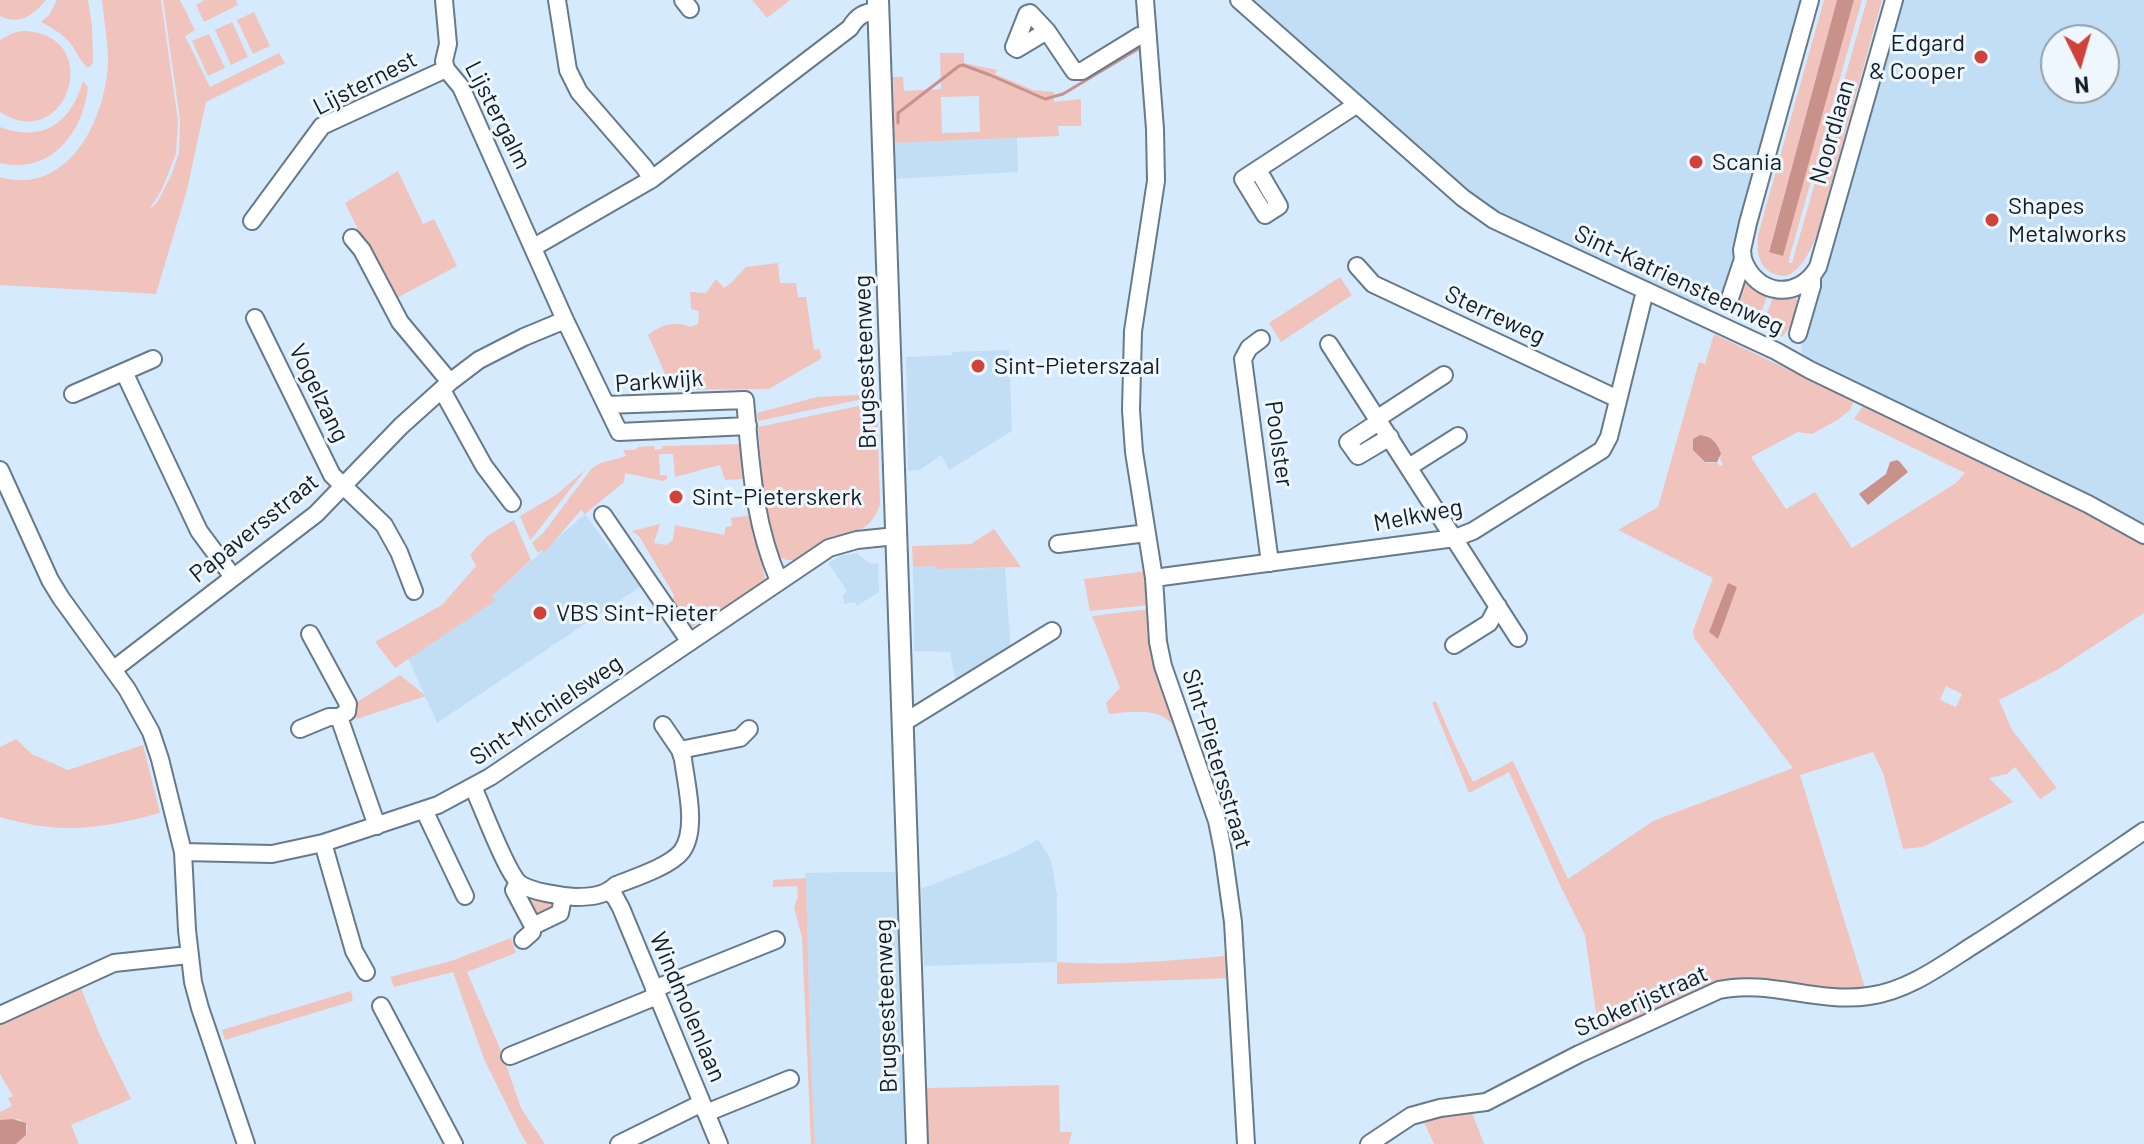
<!DOCTYPE html>
<style>
body{margin:0}
#map{position:relative;width:2144px;height:1144px;overflow:hidden;background:#d5ebfd;font-family:Barlow,sans-serif}
canvas{display:block}
.north{position:absolute;left:2040px;top:24px;width:80px;height:80px;box-sizing:border-box;background:#eef7fe;border:2px solid #979fa6;border-radius:50%;rotate:175deg;font-size:22px;font-weight:700;line-height:32px;text-align:center;color:#141c22}
.north::after{content:'';display:block;margin:auto;width:28px;height:36px;background:#cf4237;clip-path:polygon(50% 0,100% 100%,50% 72%,0 100%)}
</style>
<div id="map">
<canvas width="2144" height="1144"></canvas>
<div class="north">N</div>
</div>
<script>
const ctx = document.querySelector('canvas').getContext('2d');
ctx.lineJoin = 'round';
function fillPath(path, color) { ctx.fillStyle = color; ctx.fill(path, 'evenodd'); }
function stroke(path, color, width, dash) { ctx.strokeStyle = color; ctx.lineWidth = width; ctx.lineCap = dash ? 'butt' : 'round'; ctx.setLineDash(dash || []); ctx.stroke(path); }
function write(font, color, halo, rows, align = 'center') {
  ctx.font = font + ' Barlow,sans-serif'; ctx.lineWidth = 6; ctx.setLineDash([]); ctx.textBaseline = 'middle'; ctx.strokeStyle = halo; ctx.fillStyle = color; for (const [text, x, y, turn = 0] of rows) {
    ctx.save(); ctx.translate(x, y); ctx.rotate((+turn || 0) * Math.PI / 180); ctx.textAlign = isNaN(turn) ? turn : align; if (halo) ctx.strokeText(text, 0, 0); ctx.fillText(text, 0, 0); ctx.restore();
  }
}
const built = new Path2D(`
 M1248,0H1807L1728,289L1721,301L1705,309L1508,220L1481,203Z
 M1897,0H2144V526L1810,362L1802,356L1801,348ZM2056,40H2104V88H2056Z
 M1017,138L1018,172L894,179V143Z
 M1009,350L1012,431L949,470L941,455L920,470L908,471L906,357L952,355V352Z
 M585,514L611,550L617,547L643,585L437,723L408,658L494,601L491,596Z
 M857,553L871,564L878,563L879,592L857,606L855,602L844,604L843,594L846,593V589L828,563L840,556Z
 M937,566L938,569L1005,568L1011,652L957,688L950,652L914,651L913,567Z
 M1038,839L1051,860L1057,894V962L924,966L921,889L1015,852Z
 M849,872H899L905,1144H815L810,1040L805,873Z`);
const green = new Path2D(`
 M0,0H46C34,15 19,26 0,16Z
 M57,0H88L92,26L93,62L91,66L87,67C79,60 77,51 70,43C63,34 52,28 41,22L49,15Z
 M102,0H161L178,121L176,154L162,189L149,210L158,201L171,176L179,153L180,120L163,0H180L195,30L185,36L210,87L279,53L285,63L206,102L187,190L156,294L0,285V177C68,197 106,119 108,62C108,42 104,21 102,0Z
 M205,0H236L238,5L204,22L196,5Z
 M752,0H790L767,18Z
 M1824,0H1837L1769,251L1782,256L1854,0H1862L1789,259V263H1792L1867,0H1882L1817,235C1811,248 1805,264 1792,273C1786,277 1780,276 1774,274C1757,266 1757,251 1758,235Z
 M254,12L270,46L253,54L237,20Z
 M232,22L248,57L231,65L215,30Z
 M22,31C107,32 68,156 0,112V40L13,33Z
 M209,34L225,68L208,76L192,41Z
 M940,53H964V63L997,70L995,74L1033,90L1054,92V102L1081,99V126H1058L1059,136L894,143L892,77H903L904,91L941,89ZM979,96L980,132L942,133L941,97Z
 M83,81L88,87C83,133 51,175 0,163V127C43,143 71,123 83,81Z
 M398,171L423,224L434,219L457,266L393,300L345,203Z
 M778,263L780,283H796L798,297H806L814,350L819,349L822,358L769,389L669,390L663,369L648,335C660,325 676,320 690,327L698,324L699,311L691,309L690,292L706,293L716,279L724,288L731,283L746,267Z
 M1340,277L1352,295L1281,342L1269,323Z
 M1743,282L1768,294L1757,324L1735,315Z
 M1773,297H1795L1798,301L1793,323L1782,337L1762,326Z
 M1714,334L1854,401L1850,410L1839,419L1812,434L1798,432L1751,457L1786,509L1815,492L1852,548L1956,483L1965,473L1854,419L1863,406L2114,527L2144,544V613L2055,671L1999,700L2012,730L2057,788L2040,799L2015,767L2007,774L1989,778L2013,802L1923,847L1903,849L1883,773L1873,752L1800,775L1866,991L1855,995L1751,981L1600,1041L1585,935L1560,885L1509,772L1469,793L1432,703L1436,701L1453,741L1473,782L1513,761L1568,879L1653,821L1793,768L1694,638L1693,631L1713,578L1618,530L1658,507L1699,362L1705,364ZM1700,435H1705L1721,454L1720,459L1723,465L1720,466L1717,462C1697,466 1697,452 1696,437ZM1946,686L1962,694L1956,707L1940,700Z
 M878,394L877,396L758,421L757,413L817,397Z
 M877,402L880,505C868,536 855,527 830,540C818,545 808,553 797,560H787L781,558L776,552L765,510L758,427Z
 M745,444L747,475L743,479L725,480L720,465L675,477L673,454H659L660,475H667V479L663,481L625,473L624,482L585,514L581,510L544,553L541,550L538,553L532,543L544,532L592,468L601,463L626,456L623,450H635L638,447L654,446L655,450L662,449V446Z
 M586,469L533,537L530,540L520,516L556,495Z
 M752,515L765,579L762,583L690,628L672,604L674,595L639,536L632,531L660,524L654,543L666,545L673,540L675,525L724,535L726,527L732,526L731,518Z
 M514,520L531,560L492,596L495,601L395,668L375,642L442,605L476,566L470,555L487,536Z
 M994,529L1021,567L937,569L936,566L913,567L912,546L971,544Z
 M1147,571L1150,605L1090,611L1084,579Z
 M1150,609L1212,815L1233,978L1057,984V962C1113,966 1168,961 1224,956L1226,951L1214,839L1172,724C1158,707 1129,712 1109,714L1106,703L1120,688L1092,616Z
 M400,675L426,696L357,719L352,705Z
 M16,739L32,754L68,770L143,745L160,813C99,829 62,835 0,817V747Z
 M806,878L810,1040L815,1144H811L802,938L794,907L798,897L797,886L773,887V880Z
 M526,895L551,903L553,906L552,910L535,917Z
 M511,938L516,953L467,972L502,1053L521,1108L545,1144H527L521,1134L484,1059L453,972L394,987L390,977L451,961Z
 M79,983L99,1033L131,1099L71,1125L79,1144H16L26,1135L27,1126L19,1119L0,1120V1112L12,1106L8,1098L13,1096L0,1074V1017Z
 M351,991L353,1001L225,1040L222,1030Z
 M1059,1085L1060,1132H1072L1069,1144H927V1088Z
 M1471,1110L1484,1144H1434L1422,1118Z`);
const water = new Path2D(`
 M1837,0H1854L1783,256L1769,252Z
 M1700,435C1712,436 1718,444 1721,454L1717,462H1705L1693,450V439Z
 M1897,460L1900,462L1908,472L1868,505L1859,494L1886,474L1890,462Z
 M1728,583L1737,587L1718,639L1709,632Z
 M13,1119L26,1123V1135L16,1144H0V1120Z`);
const stream = new Path2D(`
 M898,123V113L959,66L963,65L990,75L1045,99L1063,94L1138,49`);
const minor = new Path2D(`
 M444,0L448,44L444,61L446,69L461,87L565,320L619,432L748,426
 M557,0L568,70L579,92L644,167L652,179
 M683,0L690,9
 M1145,0L1155,129L1156,181L1133,331L1131,410L1134,452L1154,578L1158,642L1163,666L1217,821L1223,851L1233,922L1246,1144
 M1239,0L1463,198L1494,220L1776,351L1810,370L2088,504L2144,535
 M1030,13L1047,31L1017,49L1014,47L1027,14Z
 M1047,31L1074,71H1082L1139,36H1148
 M1258,170L1279,206L1265,215L1243,179L1356,105
 M252,221L322,126L446,69
 M352,238L362,250L400,322L450,382
 M534,247L652,179L850,28C857,16 864,12 878,11
 M1743,259C1756,296 1798,301 1818,267L1894,0
 M1357,266L1373,284L1618,399
 M1729,301L1743,259L1742,250L1748,223L1810,0
 M255,318L332,475L384,525L399,552L414,591
 M1798,334L1812,286V276
 M1261,339L1249,348L1243,359L1270,563
 M1329,344L1518,638
 M124,372L199,531L233,577
 M442,390L484,466L512,503
 M73,394L153,359
 M606,405L745,400C751,464 753,521 779,581
 M1378,418L1444,375
 M1380,421L1348,442L1358,456L1390,437
 M1409,467L1458,436
 M0,470L50,580L61,598L127,689L151,732L160,759L183,852L187,930L193,982L200,1008L246,1144
 M603,515L690,642
 M1058,544L1147,533
 M1154,578L1455,538L1473,531L1602,450L1609,437L1643,299L1647,291
 M1454,645L1489,623L1498,606
 M114,669L316,514L401,426L450,382L479,360L524,337L565,320
 M339,717L377,826
 M903,723L1052,631
 M300,729L329,717H339L347,712L348,704L310,634
 M680,750L740,738L749,729
 M473,787C482,806 507,874 520,884C532,892 561,896 575,897C590,897 605,896 616,885C634,878 671,866 682,851C698,829 686,784 683,759L680,750L663,725
 M424,810L465,896
 M323,843L354,951L366,972
 M183,852L272,854L323,843L438,805L490,777L829,548L857,540L896,536
 M518,882L514,890L533,926
 M609,892L615,897L621,908L719,1144
 M523,940L532,932L533,926L560,913L563,897
 M654,989L776,940
 M381,1006L454,1144
 M0,1015L114,963L189,955
 M510,1056L657,996
 M706,1113L790,1079
 M619,1144L702,1103
 M1369,1144L1411,1116L1440,1108L1486,1102L1579,1054L1719,990C1769,979 1818,1004 1869,996C1907,991 1941,966 1972,946C2031,909 2087,870 2144,831`);
const major = new Path2D(`
 M878,0L917,1144`);
const markers = [
 [1981,57,8,"#cf4237"],
 [1696,162,8,"#cf4237"],
 [1992,220,8,"#cf4237"],
 [978,366,8,"#cf4237"],
 [676,497,8,"#cf4237"],
 [540,613,8,"#cf4237"]
];
const poiNames = [
 ["Edgard",1965,43,"right"],
 ["& Cooper",1965,71,"right"],
 ["Scania",1712,162],
 ["Shapes",2008,206],
 ["Metalworks",2008,234],
 ["Sint-Pieterszaal",994,366],
 ["Sint-Pieterskerk",692,497],
 ["VBS Sint-Pieter",556,613]
];
const streetNames = [
 ["Lijsternest",365,83,-27],
 ["Lijstergalm",498,115,63],
 ["Noordlaan",1832,132,-74],
 ["Sint-Katriensteenweg",1679,280,25],
 ["Sterreweg",1495,315,25],
 ["Brugsesteenweg",865,362,-92],
 ["Parkwijk",659,381,-4],
 ["Vogelzang",319,393,64],
 ["Poolster",1279,444,82],
 ["Melkweg",1418,515,-11],
 ["Papaversstraat",254,528,-39],
 ["Sint-Michielsweg",546,710,-34],
 ["Sint-Pietersstraat",1217,759,73],
 ["Stokerijstraat",1641,1001,-24],
 ["Brugsesteenweg",886,1006,-92],
 ["Windmolenlaan",688,1007,67]
];
fillPath(built, '#c2def5');
fillPath(green, '#f0c3bd');
fillPath(water, '#c8928a');
stroke(stream, '#c8928a', 3);
stroke(minor, '#667a89', 20);
stroke(major, '#667a89', 24);
stroke(minor, '#fff', 16);
stroke(major, '#fff', 20);
for (const [x, y, r, color] of markers) { const dot = new Path2D(); dot.arc(x, y, r, 0, 2 * Math.PI); ctx.fillStyle = color; ctx.fill(dot); stroke(dot, '#eef7fe', 3); }
write('24px', '#141c22', '#eef7fe', poiNames, 'left');
write('24px', '#141c22', '#eef7fe', streetNames);
</script>
